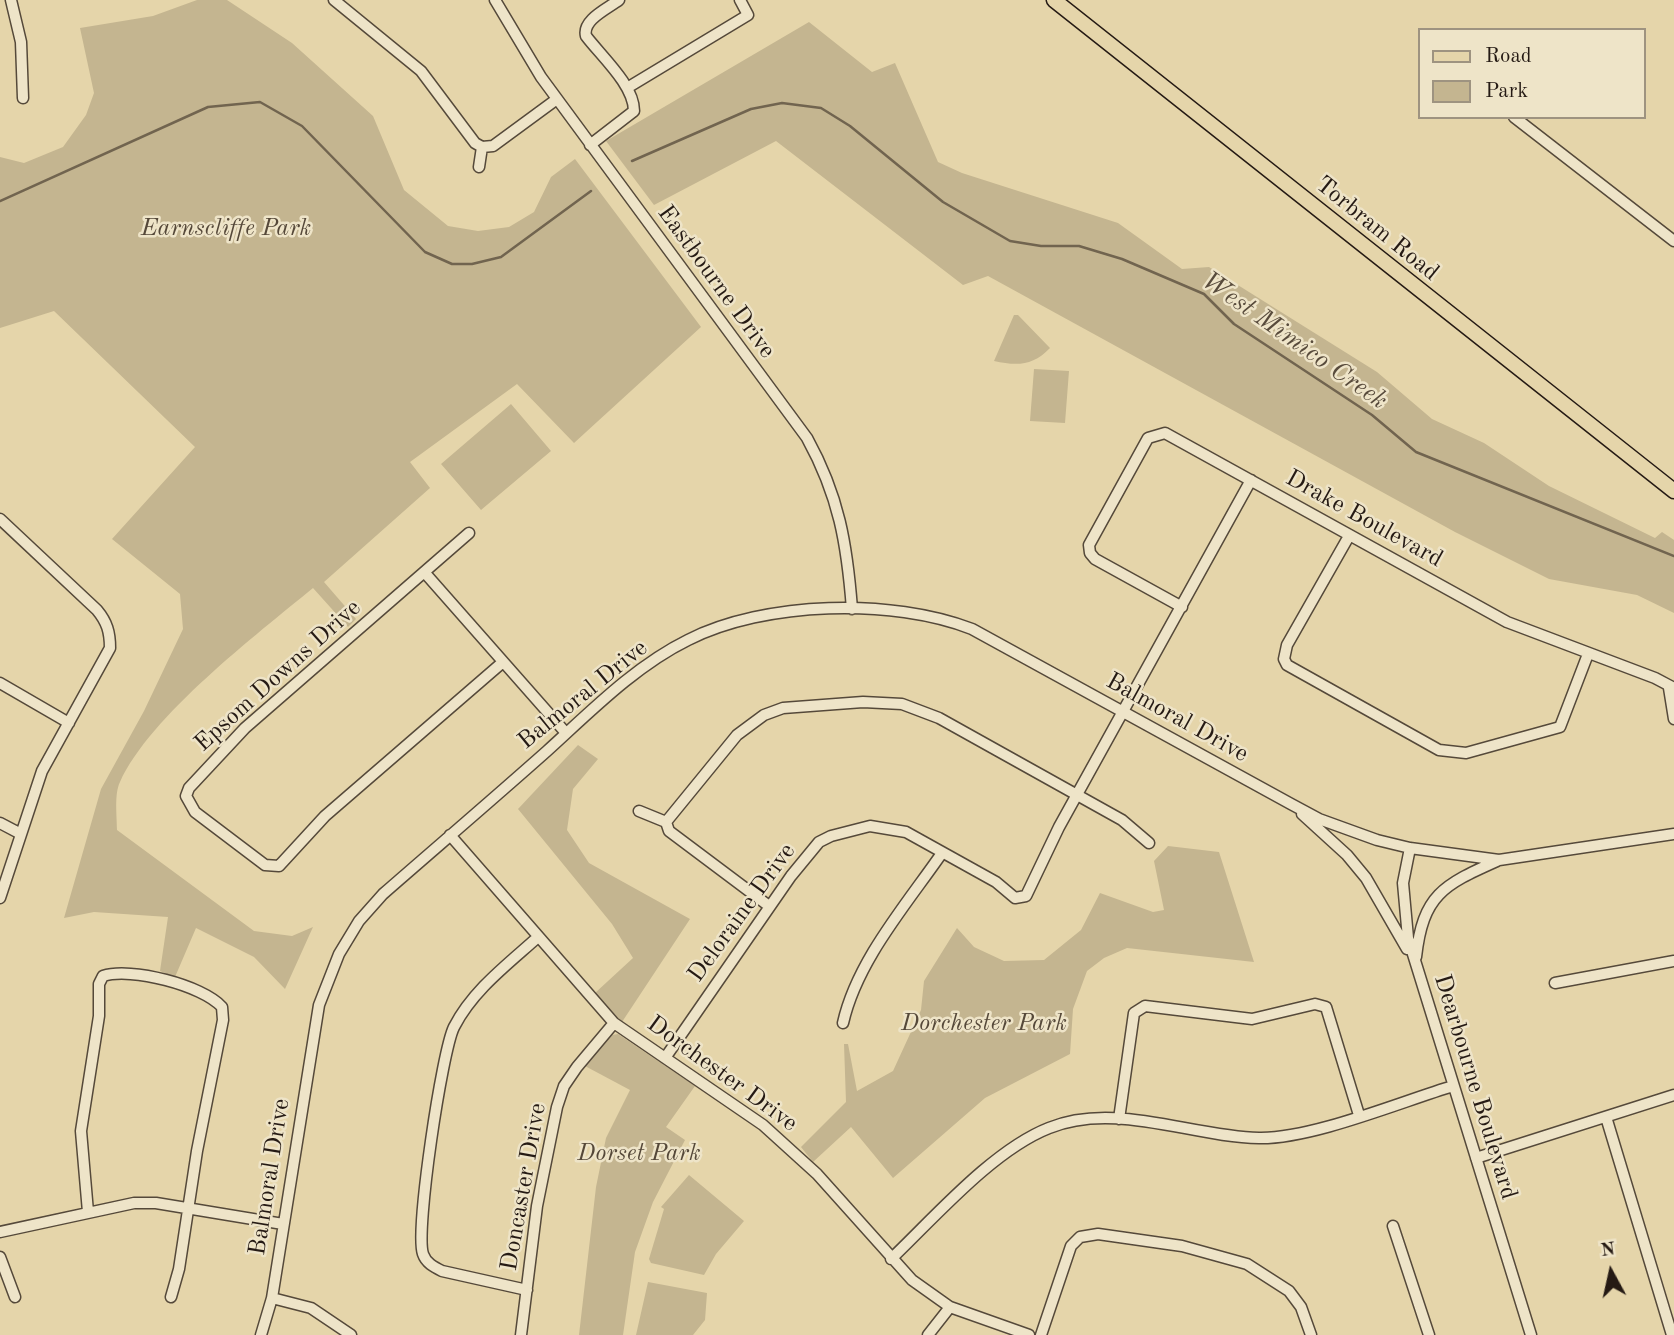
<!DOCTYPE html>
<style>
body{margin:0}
#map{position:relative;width:1674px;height:1335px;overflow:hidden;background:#e5d5aa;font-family:"Old Standard TT",serif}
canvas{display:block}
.legend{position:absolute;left:1418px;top:28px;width:228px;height:91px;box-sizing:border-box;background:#eee4c8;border:2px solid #9e9380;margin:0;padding:9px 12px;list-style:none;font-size:21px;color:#251a14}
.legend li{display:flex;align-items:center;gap:14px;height:35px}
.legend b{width:35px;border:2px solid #9e9380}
.north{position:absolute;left:1576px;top:1237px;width:70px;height:70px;-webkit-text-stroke:5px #eee4c8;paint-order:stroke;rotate:352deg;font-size:19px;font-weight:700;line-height:28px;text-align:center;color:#251a14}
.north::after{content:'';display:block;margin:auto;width:24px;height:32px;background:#251a14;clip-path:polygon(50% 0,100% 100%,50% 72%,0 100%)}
</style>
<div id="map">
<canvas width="1674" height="1335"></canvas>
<ul class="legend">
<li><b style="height:9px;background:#e5d5aa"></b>Road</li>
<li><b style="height:19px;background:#c4b590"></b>Park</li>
</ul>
<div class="north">N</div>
</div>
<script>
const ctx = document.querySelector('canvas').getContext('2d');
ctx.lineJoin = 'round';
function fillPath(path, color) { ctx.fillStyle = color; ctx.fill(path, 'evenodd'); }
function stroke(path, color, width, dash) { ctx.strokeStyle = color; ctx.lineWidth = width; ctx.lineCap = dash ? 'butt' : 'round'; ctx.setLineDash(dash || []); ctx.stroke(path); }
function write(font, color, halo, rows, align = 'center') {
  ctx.font = font + ' "Old Standard TT",serif'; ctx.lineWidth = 5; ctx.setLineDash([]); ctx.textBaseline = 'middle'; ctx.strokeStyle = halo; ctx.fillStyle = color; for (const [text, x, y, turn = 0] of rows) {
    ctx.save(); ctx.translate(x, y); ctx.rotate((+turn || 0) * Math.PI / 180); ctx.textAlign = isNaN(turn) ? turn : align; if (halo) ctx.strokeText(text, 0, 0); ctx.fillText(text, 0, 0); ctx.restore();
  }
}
const green = new Path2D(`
 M197,0H227L292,43L373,116L404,190L448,226L478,231L509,227L534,212L551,177L575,159L701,327L574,443L517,384L410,462L430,488L324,582L356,619L348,627L313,588C256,635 150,716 120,782C114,794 117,816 117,830L254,931L292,936L313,927L285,989L254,957L196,928L175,977L160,971L168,917L94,912L64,918L101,789L144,711L183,629L180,594L112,539L195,447L54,311L0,328V157L24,163L63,147L86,115L94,93L80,28L153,16Z
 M809,22L872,72L895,63L938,162L962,173L1118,223L1182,269L1209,267L1377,372L1432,419L1484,443L1549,486L1655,538L1662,532L1674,540V613L1637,595L1549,579L1455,532L988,276L963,285L776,141L654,205L606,141Z
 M1014,315H1018L1050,348C1033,366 1017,366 994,361Z
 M1034,369L1069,371L1065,423L1030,421Z
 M511,404L551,451L481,510L441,464Z
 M578,745L598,759L573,789L567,830L589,863L690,919L622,1022L595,993L633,958L612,924L518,809Z
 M1168,846L1219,852L1254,962L1127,948L1104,958L1087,971L1073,1009L1070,1054L985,1098L893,1178L851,1127L813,1162L801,1147L846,1102L844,1044H848L857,1091L893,1071L921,1010L924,981L957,928L974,947L1004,961L1044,960L1081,930L1100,893L1153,912L1164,910L1154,861Z
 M618,1034L695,1086L666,1127L685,1140L653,1202L635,1252L623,1335H579L596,1187L606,1138L630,1090L585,1066L612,1035Z
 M689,1175L744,1221L716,1254L704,1275L651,1263L649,1259L664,1209L661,1207Z
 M648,1282L707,1293L705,1320L693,1335H636Z`);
const stream = new Path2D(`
 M632,161L751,109L782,103L821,108L850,126L943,202L1010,241L1041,246H1079L1122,259L1204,294L1234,324L1372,415L1416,452L1674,556
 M0,201L208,107L260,102L302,126L425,252L452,264H472L501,257L591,191`);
const minor = new Path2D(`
 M11,0L21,42L23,98
 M334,0L421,71L475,143L482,147L493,146L557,99
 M495,0L541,77L807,438C839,496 847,544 852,609
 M627,88L748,15L740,0
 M1514,117L1674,241
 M590,145L634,111C634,85 601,56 586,36C582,20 607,9 619,0
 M479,167L482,147
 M0,519L97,610C107,622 110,632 110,648L42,771L0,898
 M469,533L245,728L189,788L186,796L195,812L265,865L279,866L325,816L503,662
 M1349,536L1287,645L1284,659L1287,665L1439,750L1466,753L1560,727L1588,654
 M425,573L566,733
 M1182,607L1095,559L1090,553L1089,545L1148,438L1165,433L1507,622L1655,678L1674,688
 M0,683L69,723
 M1669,688L1674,719
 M639,811L666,822
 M1302,814L1347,855L1366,878L1407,949
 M0,823L21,834
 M450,835L614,1023L763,1125L817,1174L912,1280L950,1307L1029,1335
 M1410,848L1403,883L1408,938L1531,1335
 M769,906L669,831L666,822L737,735L764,715L783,708L863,702L902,704L939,718L1122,820L1149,843
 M1416,957C1423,895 1443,885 1497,861
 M1555,983L1674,961
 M843,1023C857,961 906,905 942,853
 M665,1058L791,876L819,842L831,836L870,826L906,832L996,882L1015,898L1026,896L1059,827L1251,480
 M1606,1117L1672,1335
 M1119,1119L1134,1013L1145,1006L1252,1019L1315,1004L1326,1007L1359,1115
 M1476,1158L1674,1095
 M88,1212L81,1131L99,1016V984L103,976C131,967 202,985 222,1007L223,1020L197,1151L179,1269L171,1297
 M1393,1226L1429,1335
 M0,1232L134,1203H156L283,1224
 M0,1257L15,1297
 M891,1259C935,1217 993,1150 1049,1128C1115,1101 1192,1137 1259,1138C1312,1139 1400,1102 1453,1086
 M527,1290L442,1271C434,1267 426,1263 423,1254C415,1231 442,1051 454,1027C473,990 508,964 538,937
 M272,1298L311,1308L351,1335
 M261,1335L272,1298L319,1005L339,954L359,921L383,894C438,846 493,799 547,751C590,712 635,666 688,640C765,601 892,598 972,629L1291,804L1319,819L1377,840L1410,848L1499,860L1674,834
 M521,1335L537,1206L557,1107L564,1086L577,1067L614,1023
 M928,1335L950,1307
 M1041,1335L1071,1246L1080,1237L1098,1234L1182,1246L1247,1264L1289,1291L1301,1307L1311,1335`);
const major = new Path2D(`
 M1054,0L1674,491`);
const parkNames = [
 ["Earnscliffe Park",226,229],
 ["Dorchester Park",984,1024],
 ["Dorset Park",639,1154]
];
const streetNames = [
 ["Torbram Road",1377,229,39],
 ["Eastbourne Drive",716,282,54],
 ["Drake Boulevard",1364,519,29],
 ["Epsom Downs Drive",278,676,-42],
 ["Balmoral Drive",583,695,-39],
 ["Balmoral Drive",1177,718,29],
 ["Deloraine Drive",742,913,-54],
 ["Dorchester Drive",722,1074,36],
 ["Dearbourne Boulevard",1475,1087,73],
 ["Balmoral Drive",270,1177,-81],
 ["Doncaster Drive",524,1187,-80]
];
const waterNames = [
 ["West Mimico Creek",1294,341,35]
];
fillPath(green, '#c4b590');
stroke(stream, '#71644f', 2.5);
stroke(minor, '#55493a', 13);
stroke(major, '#251a14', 17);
stroke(minor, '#eee4c8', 10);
stroke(major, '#e5d5aa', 14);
write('italic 24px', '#554839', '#eee4c8', parkNames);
write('24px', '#251a14', '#eee4c8', streetNames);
write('italic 26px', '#584b3c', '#eee4c8', waterNames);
</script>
